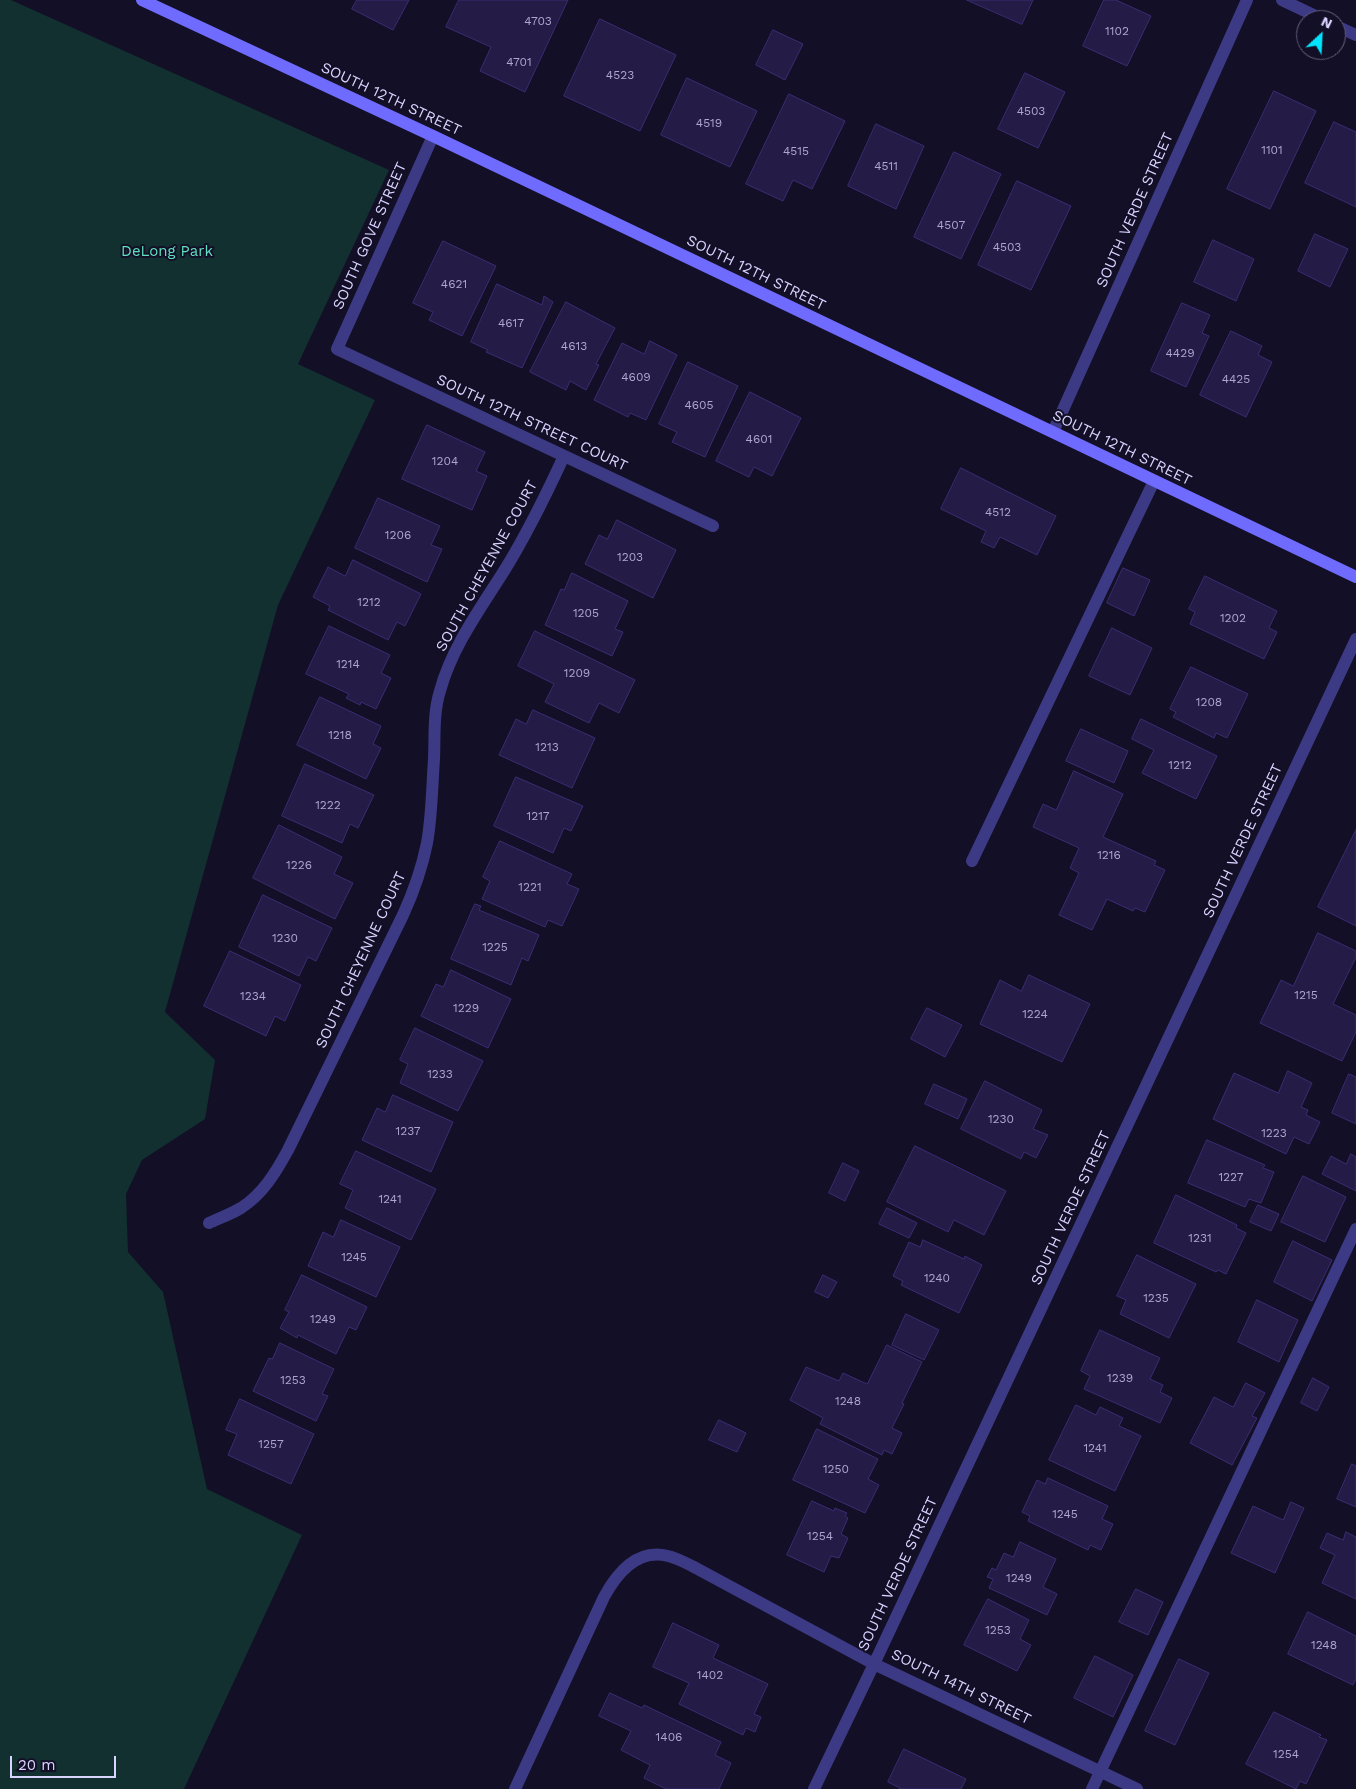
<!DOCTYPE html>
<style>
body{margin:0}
#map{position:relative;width:1356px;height:1789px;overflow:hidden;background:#130f26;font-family:"Work Sans",sans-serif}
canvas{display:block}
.north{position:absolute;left:1296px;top:10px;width:50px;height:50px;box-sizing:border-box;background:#130f26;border:1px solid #625e7d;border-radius:50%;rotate:25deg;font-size:14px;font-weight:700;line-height:20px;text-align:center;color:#d9d4ff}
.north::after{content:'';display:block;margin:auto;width:18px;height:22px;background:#00e5ff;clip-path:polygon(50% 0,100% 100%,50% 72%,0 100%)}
.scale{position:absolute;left:10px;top:1756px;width:106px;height:22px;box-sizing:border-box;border:2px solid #d9d4ff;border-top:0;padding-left:6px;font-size:15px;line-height:18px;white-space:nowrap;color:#d9d4ff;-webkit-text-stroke:4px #130f26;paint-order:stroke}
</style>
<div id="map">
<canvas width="1356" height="1789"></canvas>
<div class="north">N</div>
<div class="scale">20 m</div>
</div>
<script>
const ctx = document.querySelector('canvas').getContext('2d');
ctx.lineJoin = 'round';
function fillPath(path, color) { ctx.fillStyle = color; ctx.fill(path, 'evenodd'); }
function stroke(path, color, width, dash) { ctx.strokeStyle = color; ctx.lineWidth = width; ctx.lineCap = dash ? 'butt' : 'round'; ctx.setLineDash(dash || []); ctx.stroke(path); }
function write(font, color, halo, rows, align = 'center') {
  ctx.font = font + ' "Work Sans",sans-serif'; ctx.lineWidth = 4; ctx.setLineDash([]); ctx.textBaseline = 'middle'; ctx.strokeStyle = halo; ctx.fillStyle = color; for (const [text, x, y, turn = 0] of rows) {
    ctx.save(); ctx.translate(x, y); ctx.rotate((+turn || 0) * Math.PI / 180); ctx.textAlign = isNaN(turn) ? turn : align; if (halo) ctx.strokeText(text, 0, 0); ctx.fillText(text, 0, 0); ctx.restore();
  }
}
const green = new Path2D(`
 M0,0H11L389,170L298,364L375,400L278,605L165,1012L215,1060L205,1119L142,1160L126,1194L128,1252L163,1292L207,1489L302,1535L184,1789H0Z`);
const building = new Path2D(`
 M357,0H409L393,30L352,9Z
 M459,0H568L525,92L480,71L491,47L446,27Z
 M967,0H1033L1022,24Z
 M1104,0H1116L1151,16L1127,66L1083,46Z
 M600,19L676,55L640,131L564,96Z
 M773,30L803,44L785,80L756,65Z
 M1025,73L1065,92L1038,148L998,129Z
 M687,78L757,111L730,167L661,135Z
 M1274,91L1316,111L1270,209L1227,189Z
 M789,94L845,121L812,189L793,180L783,201L746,184Z
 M1334,122L1356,132V207L1305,183Z
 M876,124L924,146L896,209L848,186Z
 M954,152L1001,174L961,259L914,237Z
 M1017,181L1071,206L1031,290L978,265Z
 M1315,234L1348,249L1330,287L1298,271Z
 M1213,240L1254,259L1236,301L1194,282Z
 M443,241L496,266L462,336L429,320L433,312L413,303Z
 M497,284L542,305L544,296L553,302L522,368L486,352L488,350L471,342Z
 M566,302L615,328L596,364L599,365L586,390L570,381L566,390L530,372Z
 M1182,303L1210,315L1202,333L1209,336L1186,387L1151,371Z
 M1231,331L1262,346L1258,355L1272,362L1246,417L1200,395Z
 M650,341L677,355L646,420L630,413L628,417L594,400L622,343L644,354Z
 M688,362L738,386L705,457L672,442L677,432L659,424Z
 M750,392L801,418L772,476L754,467L749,477L716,461Z
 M427,425L485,452L476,471L487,476L472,510L402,479Z
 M961,468L1056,516L1037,555L1000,537L994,548L981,542L986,531L941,509Z
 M378,498L440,526L431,545L442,549L427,582L355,548Z
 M617,520L676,550L653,598L585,564L599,535L607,539Z
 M353,560L421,594L405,626L397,622L388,640L328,610L330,606L313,597L328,567L345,576Z
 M1123,568L1150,580L1134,616L1107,603Z
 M572,573L628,601L615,629L623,632L612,656L545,625L561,589L564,590Z
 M1205,576L1277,611L1269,628L1277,632L1264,659L1190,624L1195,612L1189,609Z
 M329,626L390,655L381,673L391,678L376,709L361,702L360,705L346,698L349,694L306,674Z
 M1112,628L1152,648L1130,695L1089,676Z
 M535,631L635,680L619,713L599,703L589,723L545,702L554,684L518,666Z
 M1191,667L1248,694L1227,738L1216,733L1214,738L1173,717L1176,712L1170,709Z
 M320,697L381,726L373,744L381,748L366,779L297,745Z
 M533,710L595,738L572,788L499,755L516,719L526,724Z
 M1141,719L1217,756L1196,799L1142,773L1154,750L1132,739Z
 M1081,729L1128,751L1114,783L1066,761Z
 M305,764L374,795L358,828L350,824L342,843L282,816Z
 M1074,771L1123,794L1103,837L1156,861L1154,865L1165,870L1145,912L1135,908L1133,911L1107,899L1092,930L1059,915L1079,873L1070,868L1079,848L1033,827L1043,804L1056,810Z
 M516,777L583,806L571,831L564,828L553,853L494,826Z
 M279,825L342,857L334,874L353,883L335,919L253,878Z
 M1356,830V926L1318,907Z
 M500,841L572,874L567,884L579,889L562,926L548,920L545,927L482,899L490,881L483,877Z
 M263,895L332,928L316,961L308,957L299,976L239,947Z
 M475,904L481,906L479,910L539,935L528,961L522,958L511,985L451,959Z
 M1318,933L1356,951V957L1333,1004L1356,1015V1032L1342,1061L1260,1023L1281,980L1293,986Z
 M230,951L301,985L285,1021L275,1016L266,1036L204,1006Z
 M451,970L511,999L488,1048L421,1016L436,984L443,987Z
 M1029,975L1090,1004L1062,1062L980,1024L1000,980L1021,991Z
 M927,1008L962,1025L945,1057L911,1039Z
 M415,1028L483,1061L458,1111L400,1083L408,1064L400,1060Z
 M1288,1071L1312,1083L1301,1107L1308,1110L1306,1115L1320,1122L1309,1144L1294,1137L1286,1154L1213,1119L1234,1073L1278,1093Z
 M1349,1074L1356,1077V1124L1332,1113Z
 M985,1081L1042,1110L1033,1129L1048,1135L1036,1158L1024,1152L1021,1159L961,1129Z
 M934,1084L967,1099L958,1119L925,1104Z
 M393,1095L453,1122L431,1172L362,1140L377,1108L385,1112Z
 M1207,1140L1265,1165L1263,1168L1274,1172L1261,1203L1249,1199L1245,1207L1188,1183Z
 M915,1146L1006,1191L984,1235L954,1220L948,1232L887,1202Z
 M356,1151L436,1189L411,1240L345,1208L353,1190L340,1184Z
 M1351,1154L1356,1157V1191L1322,1174L1331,1156L1346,1164Z
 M843,1163L859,1171L845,1201L829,1193Z
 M1303,1176L1346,1197L1325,1242L1281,1222Z
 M1176,1195L1237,1225L1236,1228L1246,1233L1226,1274L1218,1270L1216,1272L1154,1243Z
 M1258,1205L1279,1214L1271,1231L1250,1222Z
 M887,1208L917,1223L909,1238L879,1224Z
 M341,1220L400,1247L376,1297L308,1266L323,1232L333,1237Z
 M923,1240L964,1259L965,1256L982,1265L959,1313L901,1285L903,1281L893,1276L909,1242L920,1247Z
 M1293,1241L1332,1260L1312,1301L1274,1282Z
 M1137,1255L1196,1284L1169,1338L1120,1314L1126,1300L1117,1296Z
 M302,1275L367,1307L356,1330L349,1327L336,1354L298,1335L297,1338L280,1328L289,1312L285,1310Z
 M823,1275L837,1282L828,1298L815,1292Z
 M1257,1300L1298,1320L1279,1362L1238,1342Z
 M906,1314L939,1330L924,1360L892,1345Z
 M1100,1330L1160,1358L1150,1379L1163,1385L1160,1392L1172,1398L1160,1423L1084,1389L1090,1376L1081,1371Z
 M280,1343L334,1369L322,1394L328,1396L316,1421L253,1391L269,1358L272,1359Z
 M887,1345L922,1362L902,1403L904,1404L892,1428L902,1433L892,1454L884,1450L882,1455L820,1424L823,1418L790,1400L806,1367L839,1381L843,1373L867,1384Z
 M1313,1378L1329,1387L1317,1411L1301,1403Z
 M1246,1383L1265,1393L1252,1416L1257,1418L1232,1465L1190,1443L1214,1397L1233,1407Z
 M240,1399L314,1434L291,1484L228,1455L237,1434L226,1430Z
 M1076,1405L1096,1415L1100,1407L1123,1418L1119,1426L1141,1436L1115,1491L1049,1460Z
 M719,1420L746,1433L737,1452L709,1440Z
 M817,1429L878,1459L868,1479L879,1485L865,1513L793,1480Z
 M1352,1464L1356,1466V1507L1337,1499Z
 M1048,1478L1108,1506L1102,1519L1113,1524L1101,1550L1090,1545L1088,1550L1028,1521L1030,1516L1022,1512L1037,1480L1045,1484Z
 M812,1501L834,1511L835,1508L847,1513L845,1516L848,1518L841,1534L848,1538L839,1558L831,1556L824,1572L787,1555Z
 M1291,1502L1304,1508L1275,1573L1231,1553L1253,1506L1283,1520Z
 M1346,1532L1356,1537V1599L1322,1583L1335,1555L1320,1548L1327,1533L1343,1540Z
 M1020,1542L1056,1559L1043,1587L1057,1594L1047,1615L989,1588L993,1579L987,1577L992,1568L996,1570L1004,1553L1013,1557Z
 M1136,1589L1163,1602L1148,1635L1119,1622Z
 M988,1599L1029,1620L1020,1639L1031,1645L1017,1671L964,1645Z
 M1308,1612L1356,1636V1679L1353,1685L1288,1654Z
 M673,1623L719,1645L713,1658L768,1684L754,1714L761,1717L755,1732L746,1728L743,1735L679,1704L689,1683L653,1667Z
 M1095,1656L1133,1675L1113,1717L1074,1698Z
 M1179,1659L1209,1673L1175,1745L1145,1731Z
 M610,1693L642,1708L644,1705L721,1742L715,1755L731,1763L719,1789H666L644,1778L650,1765L621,1750L631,1731L599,1716Z
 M1274,1712L1321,1735L1319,1737L1327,1740L1306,1784L1300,1781L1296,1789L1246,1764Z
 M904,1749L966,1779L961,1789H899L900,1788L888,1782Z`);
const lane = new Path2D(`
 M972,861L1154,481
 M515,1789L604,1597C617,1573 637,1548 668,1556C677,1558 686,1563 694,1567
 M1092,1789L1356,1229`);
const street = new Path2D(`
 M1282,0L1324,20
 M1336,26L1356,35
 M433,136L337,349L713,526
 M1053,432L1247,0
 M209,1223C220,1218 231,1214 241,1208C263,1194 276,1172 288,1150L403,915C414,891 422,868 427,843C432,815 432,787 434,759C435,737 433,713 440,691C452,647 480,609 504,571C527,534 546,495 564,456
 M694,1567L874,1664L1137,1789
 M814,1789L874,1664L1356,639`);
const secondary = new Path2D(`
 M142,0L433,136L1356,577`);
const numberNames = [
 ["4703",538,21],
 ["1102",1117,31],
 ["4701",519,62],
 ["4523",620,75],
 ["4503",1031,111],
 ["4519",709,123],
 ["1101",1272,150],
 ["4515",796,151],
 ["4511",886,166],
 ["4507",951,225],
 ["4503",1007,247],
 ["4621",454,284],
 ["4617",511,323],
 ["4613",574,346],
 ["4429",1180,353],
 ["4609",636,377],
 ["4425",1236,379],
 ["4605",699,405],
 ["4601",759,439],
 ["1204",445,461],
 ["4512",998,512],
 ["1206",398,535],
 ["1203",630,557],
 ["1212",369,602],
 ["1205",586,613],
 ["1202",1233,618],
 ["1214",348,664],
 ["1209",577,673],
 ["1208",1209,702],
 ["1218",340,735],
 ["1213",547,747],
 ["1212",1180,765],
 ["1222",328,805],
 ["1217",538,816],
 ["1216",1109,855],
 ["1226",299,865],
 ["1221",530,887],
 ["1230",285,938],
 ["1225",495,947],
 ["1215",1306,995],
 ["1234",253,996],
 ["1229",466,1008],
 ["1224",1035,1014],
 ["1233",440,1074],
 ["1230",1001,1119],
 ["1237",408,1131],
 ["1223",1274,1133],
 ["1227",1231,1177],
 ["1241",390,1199],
 ["1231",1200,1238],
 ["1245",354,1257],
 ["1240",937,1278],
 ["1235",1156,1298],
 ["1249",323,1319],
 ["1239",1120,1378],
 ["1253",293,1380],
 ["1248",848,1401],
 ["1257",271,1444],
 ["1241",1095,1448],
 ["1250",836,1469],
 ["1245",1065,1514],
 ["1254",820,1536],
 ["1249",1019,1578],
 ["1253",998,1630],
 ["1248",1324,1645],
 ["1402",710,1675],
 ["1406",669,1737],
 ["1254",1286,1754]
];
const streetNames = [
 ["SOUTH 12TH STREET",391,99,25],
 ["SOUTH VERDE STREET",1135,210,-66],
 ["SOUTH GOVE STREET",370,236,-66],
 ["SOUTH 12TH STREET",756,273,26],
 ["SOUTH 12TH STREET COURT",532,423,25],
 ["SOUTH 12TH STREET",1122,448,26],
 ["SOUTH CHEYENNE COURT",487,566,-61],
 ["SOUTH VERDE STREET",1243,841,-65],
 ["SOUTH CHEYENNE COURT",361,960,-65],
 ["SOUTH VERDE STREET",1071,1208,-65],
 ["SOUTH VERDE STREET",898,1574,-65],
 ["SOUTH 14TH STREET",961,1687,26]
];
const parkNames = [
 ["DeLong Park",167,252]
];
fillPath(green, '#12302f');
fillPath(building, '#241b47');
stroke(building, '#3b2d73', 1);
stroke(lane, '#3d3a85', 12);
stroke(street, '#3d3a85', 12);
stroke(secondary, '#6f6bff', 12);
write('12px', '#aca6d1', null, numberNames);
write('15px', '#d9d4ff', '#130f26', streetNames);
write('15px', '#5fe0c0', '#130f26', parkNames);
</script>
